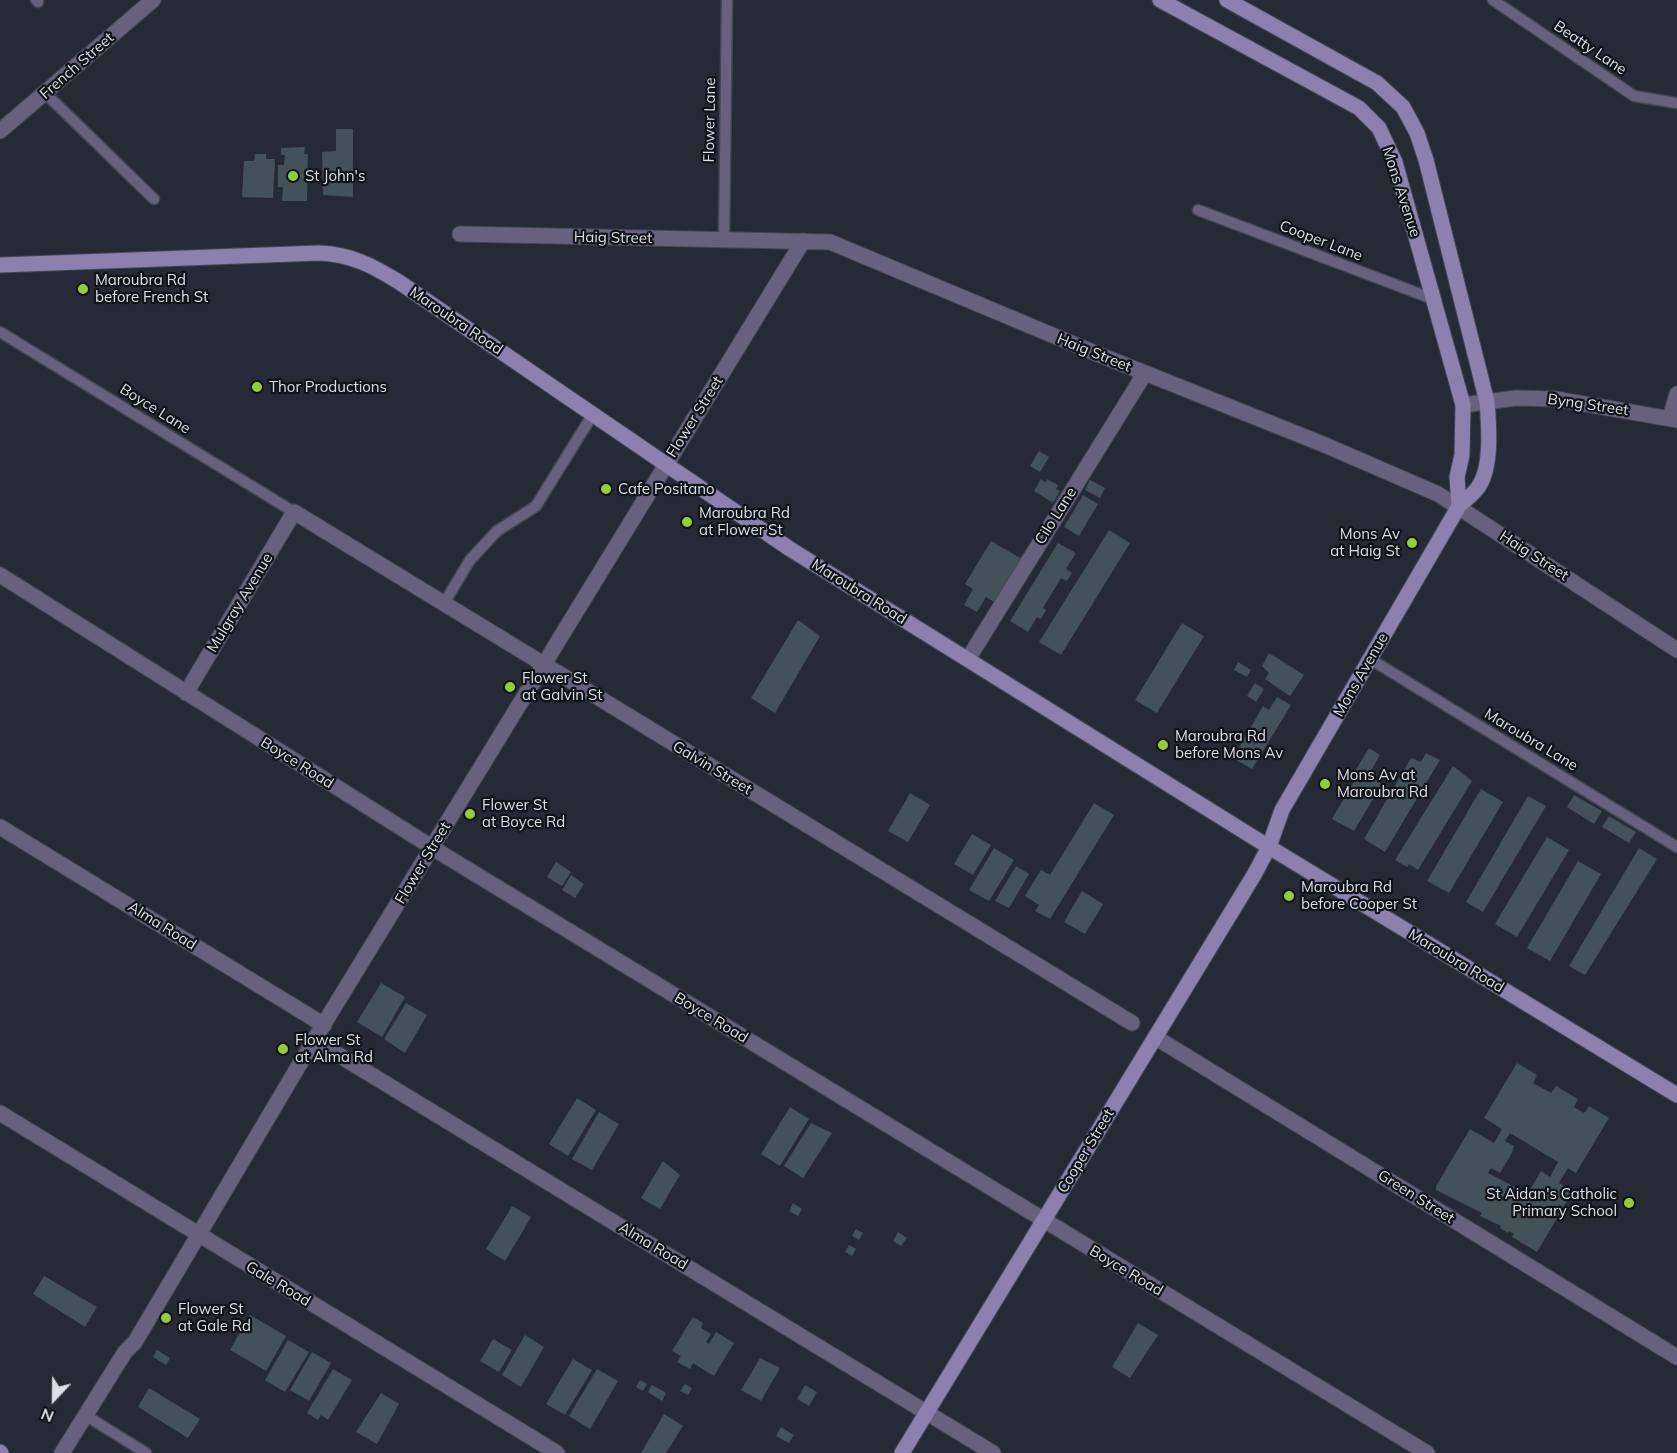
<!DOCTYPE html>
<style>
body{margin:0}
#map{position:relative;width:1677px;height:1453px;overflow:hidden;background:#252a36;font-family:Mulish,sans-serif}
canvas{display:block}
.north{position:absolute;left:24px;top:1369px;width:60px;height:60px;-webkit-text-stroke:4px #101318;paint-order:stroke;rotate:202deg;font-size:16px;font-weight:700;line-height:24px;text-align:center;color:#dcdfe8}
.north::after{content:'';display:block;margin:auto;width:21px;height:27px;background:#dcdfe8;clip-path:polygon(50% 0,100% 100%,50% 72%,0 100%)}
</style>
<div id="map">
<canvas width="1677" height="1453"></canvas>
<div class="north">N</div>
</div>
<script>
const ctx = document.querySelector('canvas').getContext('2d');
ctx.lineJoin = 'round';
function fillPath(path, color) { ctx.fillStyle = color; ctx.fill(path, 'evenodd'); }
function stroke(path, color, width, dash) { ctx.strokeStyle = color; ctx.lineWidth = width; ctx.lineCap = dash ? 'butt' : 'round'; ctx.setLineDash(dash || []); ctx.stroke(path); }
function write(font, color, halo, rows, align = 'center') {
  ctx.font = font + ' Mulish,sans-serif'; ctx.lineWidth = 4.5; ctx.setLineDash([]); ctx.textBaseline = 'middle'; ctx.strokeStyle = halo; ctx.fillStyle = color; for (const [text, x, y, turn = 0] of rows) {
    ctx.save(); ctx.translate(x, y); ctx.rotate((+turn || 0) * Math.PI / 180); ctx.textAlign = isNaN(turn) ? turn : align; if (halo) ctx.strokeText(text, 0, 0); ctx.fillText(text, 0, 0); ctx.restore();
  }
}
const building = new Path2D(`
 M336,129H353V197L323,195L322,152L336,151Z
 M305,147L304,154H308L307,201H282L283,187H278V165H284L285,155H281V148Z
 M255,154H266V159H275L273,198L242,197L244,161H254Z
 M1039,451L1049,457L1040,472L1030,466Z
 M1041,479L1045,482L1047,479L1058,485L1056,489L1060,491L1053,503L1034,491Z
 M1090,480L1105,488L1100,498L1085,490Z
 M1083,495L1098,504L1079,536L1064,527Z
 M1109,530L1130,543L1061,655L1039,642Z
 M991,541L1022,559L996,603L986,597L977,612L964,605L973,589L965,584Z
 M1058,543L1076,553L1066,569L1072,573L1067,581L1061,578L1043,608L1046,610L1041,619L1037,617L1028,632L1010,621Z
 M798,620L820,636L775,713L751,698Z
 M1182,623L1204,636L1157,713L1135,700Z
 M1269,653L1304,675L1290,696L1265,679L1269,673L1262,666Z
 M1238,662L1251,670L1247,677L1234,670Z
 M1255,683L1264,689L1256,702L1247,696Z
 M1277,697L1291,705L1252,769L1233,758L1263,706L1269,710Z
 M1369,748L1380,755L1368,776L1382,784L1354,831L1332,819L1359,773L1355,771Z
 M1426,753L1440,760L1385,852L1364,839L1411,758L1421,762Z
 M1453,766L1472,781L1418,870L1409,864L1407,867L1395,860Z
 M1481,789L1503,802L1449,893L1427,881Z
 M910,793L930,805L908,842L888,831Z
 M1574,795L1602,811L1594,824L1567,807Z
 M1528,796L1546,806L1483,912L1466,902Z
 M1094,803L1114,815L1050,919L1035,911L1039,905L1025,896L1041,870L1050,875Z
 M1609,816L1636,832L1629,843L1602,827Z
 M972,834L991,845L973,875L954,864Z
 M1547,837L1569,850L1517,937L1495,924Z
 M994,848L1014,860L989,901L969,890Z
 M1639,848L1657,859L1585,975L1569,966Z
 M1578,861L1601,874L1550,961L1527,948Z
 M556,862L571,872L562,886L547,877Z
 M1016,866L1029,874L1009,908L995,901Z
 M571,875L584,884L575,898L562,890Z
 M1082,891L1103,904L1085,934L1064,922Z
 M381,983L405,997L382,1037L357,1022Z
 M406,1003L427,1015L405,1053L384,1039Z
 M1517,1063L1537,1075L1533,1083L1551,1093L1556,1086L1578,1099L1574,1107L1584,1113L1589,1106L1609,1118L1576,1173L1568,1168L1559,1183L1573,1191L1537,1252L1512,1237L1514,1234L1509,1231L1508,1233L1500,1228L1501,1226L1480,1216L1482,1213L1436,1190V1186L1470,1129L1494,1143L1502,1129L1484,1118ZM1510,1133L1558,1162L1550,1177L1541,1171L1526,1196L1519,1192L1521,1190L1488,1173L1491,1168L1500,1173L1512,1153L1514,1146L1505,1141Z
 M577,1098L596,1110L568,1156L549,1144Z
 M790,1107L809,1119L780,1166L761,1154Z
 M599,1112L619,1124L592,1170L572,1159Z
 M811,1123L832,1133L803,1178L784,1166Z
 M663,1161L680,1175L660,1209L641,1198Z
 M793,1203L802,1209L798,1216L789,1211Z
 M512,1206L531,1217L505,1261L486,1249Z
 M856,1229L863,1233L859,1240L852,1236Z
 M898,1232L907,1238L901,1246L893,1241Z
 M849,1245L856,1249L852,1256L845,1252Z
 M44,1276L97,1307L85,1327L33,1294Z
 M250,1315L286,1336L266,1371L230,1350Z
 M693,1317L703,1323L701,1328L711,1334L706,1342L709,1344L716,1332L734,1343L714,1376L693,1363L690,1369L677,1362L681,1356L672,1351Z
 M1138,1323L1158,1335L1130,1378L1112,1367Z
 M525,1335L544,1347L521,1387L502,1375Z
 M493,1339L512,1350L499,1372L480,1361Z
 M288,1340L309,1352L285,1392L265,1380Z
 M157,1350L170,1358L166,1365L153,1357Z
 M312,1352L331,1363L309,1401L290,1390Z
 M760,1358L780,1368L761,1401L741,1390Z
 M573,1359L592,1370L565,1415L546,1404Z
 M333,1369L352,1380L328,1420L321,1415L318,1420L307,1413Z
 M597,1369L618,1381L590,1429L569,1416Z
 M640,1380L647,1384L643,1391L636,1387Z
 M685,1384L692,1388L688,1395L680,1391Z
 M652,1385L666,1393L662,1401L648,1392Z
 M805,1385L817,1392L809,1406L797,1399Z
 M149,1388L200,1419L188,1438L138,1407Z
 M381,1393L399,1404L377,1444L356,1432Z
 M664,1414L683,1426L666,1453H641Z
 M781,1427L794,1435L789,1443L776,1436Z`);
const lane = new Path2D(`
 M36,0L38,2
 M1493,0L1634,96L1677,103
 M46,94L154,199
 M1198,210L1433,299
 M724,240L727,0
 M0,332L294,512
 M443,605L470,560L497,531L536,506L593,414
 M1370,659L1677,847
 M85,1415L146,1453`);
const street = new Path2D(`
 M0,131L153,0
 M460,234L830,242L1095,353L1325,445L1438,494L1677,650
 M1463,405L1516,398L1556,399L1677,420
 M1670,418L1677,394
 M0,575L449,858L1427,1453
 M968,659L1145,373
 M186,693L294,512L1132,1023
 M0,827L324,1025
 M1155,1037L1677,1357
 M314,1040L993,1453
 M0,1113L557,1453
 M62,1453L125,1352L135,1342L314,1040L803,241`);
const secondary = new Path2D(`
 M1160,0L1359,108L1379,128L1395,162L1463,405L1462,455L1457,477L1459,506
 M0,265L319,253C351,254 373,266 399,282L790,549L1269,847L1677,1095
 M0,1452L1,1453
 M902,1453L1254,875L1269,847L1282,810L1459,506C1465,500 1474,494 1479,486C1492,466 1489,426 1487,402L1426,160L1417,133L1403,107L1377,83L1227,0`);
const markers = [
 [293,176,6,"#95cc3a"],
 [83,289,6,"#95cc3a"],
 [257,387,6,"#95cc3a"],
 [606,489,6,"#95cc3a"],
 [687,522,6,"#95cc3a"],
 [1412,543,6,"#95cc3a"],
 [510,687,6,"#95cc3a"],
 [1163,745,6,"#95cc3a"],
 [1325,784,6,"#95cc3a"],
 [470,814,6,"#95cc3a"],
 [1289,896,6,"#95cc3a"],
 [283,1049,6,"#95cc3a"],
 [1629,1203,6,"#95cc3a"],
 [166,1318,6,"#95cc3a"]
];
const streetNames = [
 ["Beatty Lane",1590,48,34],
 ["French Street",77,66,-41],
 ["Flower Lane",710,120,-89],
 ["Mons Avenue",1401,192,72],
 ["Haig Street",613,238,1],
 ["Cooper Lane",1321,241,21],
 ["Maroubra Road",456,321,34],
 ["Haig Street",1094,353,22],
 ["Byng Street",1588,405,8],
 ["Boyce Lane",155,409,32],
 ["Flower Street",695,417,-58],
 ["Cilo Lane",1056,516,-58],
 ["Haig Street",1534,556,33],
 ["Maroubra Road",859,592,32],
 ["Mulgray Avenue",240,603,-59],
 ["Mons Avenue",1361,675,-60],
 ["Maroubra Lane",1531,740,31],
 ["Boyce Road",297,763,32],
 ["Galvin Street",712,768,31],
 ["Flower Street",423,863,-59],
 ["Alma Road",162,926,32],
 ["Maroubra Road",1456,961,31],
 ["Boyce Road",711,1018,31],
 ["Cooper Street",1086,1151,-59],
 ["Green Street",1416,1197,32],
 ["Alma Road",653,1246,31],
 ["Boyce Road",1126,1271,31],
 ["Gale Road",278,1284,31]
];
const poiNames = [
 ["St John's",305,176],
 ["Maroubra Rd",95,280],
 ["before French St",95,297],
 ["Thor Productions",269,387],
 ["Cafe Positano",618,489],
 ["Maroubra Rd",699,513],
 ["at Flower St",699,530],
 ["Mons Av",1400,534,"right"],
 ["at Haig St",1400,551,"right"],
 ["Flower St",522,678],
 ["at Galvin St",522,695],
 ["Maroubra Rd",1175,736],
 ["before Mons Av",1175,753],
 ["Mons Av at",1337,775],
 ["Maroubra Rd",1337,792],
 ["Flower St",482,805],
 ["at Boyce Rd",482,822],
 ["Maroubra Rd",1301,887],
 ["before Cooper St",1301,904],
 ["Flower St",295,1040],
 ["at Alma Rd",295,1057],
 ["St Aidan's Catholic",1617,1194,"right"],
 ["Primary School",1617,1211,"right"],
 ["Flower St",178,1309],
 ["at Gale Rd",178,1326]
];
fillPath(building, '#43515b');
stroke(lane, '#424752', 13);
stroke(street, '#424752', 17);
stroke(secondary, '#424752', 17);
stroke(lane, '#68617e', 10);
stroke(street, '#68617e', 15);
stroke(secondary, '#8b80ae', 15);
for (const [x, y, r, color] of markers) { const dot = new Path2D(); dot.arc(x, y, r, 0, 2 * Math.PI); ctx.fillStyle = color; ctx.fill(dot); stroke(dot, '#101318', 2); }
write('15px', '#dcdfe8', '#101318', streetNames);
write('15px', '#dcdfe8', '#101318', poiNames, 'left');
</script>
